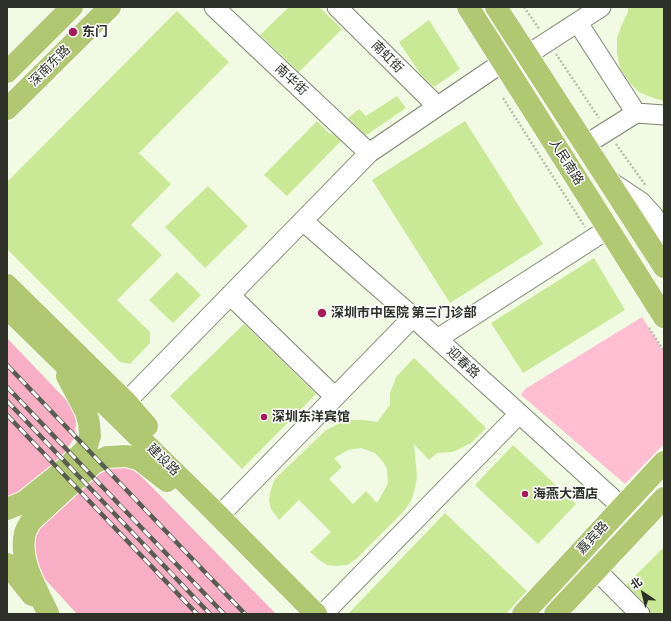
<!DOCTYPE html>
<meta charset="utf-8">
<style>
body{margin:0}
#map{position:relative;width:671px;height:621px;overflow:hidden;background:#f1fbe4;font-family:Manrope,"Noto Sans SC",sans-serif}
canvas{display:block}
.frame{position:absolute;inset:0;border:8px solid #2c3027;pointer-events:none}
.north{position:absolute;left:623px;top:573px;width:40px;height:40px;-webkit-text-stroke:3px #fff;paint-order:stroke;rotate:325deg;font-size:11px;font-weight:700;line-height:16px;text-align:center;color:#2c3027}
.north::after{content:'';display:block;margin:auto;width:14px;height:18px;background:#2c3027;clip-path:polygon(50% 0,100% 100%,50% 72%,0 100%)}
</style>
<div id="map">
<canvas width="671" height="621"></canvas>
<div class="frame"></div>
<div class="north">北</div>
</div>
<script>
const ctx = document.querySelector('canvas').getContext('2d');
ctx.lineJoin = 'round';
function fillPath(path, color) { ctx.fillStyle = color; ctx.fill(path, 'evenodd'); }
function stroke(path, color, width, dash) { ctx.strokeStyle = color; ctx.lineWidth = width; ctx.lineCap = dash ? 'butt' : 'round'; ctx.setLineDash(dash || []); ctx.stroke(path); }
function write(font, color, halo, rows, align = 'center') {
  ctx.font = font + ' Manrope,"Noto Sans SC",sans-serif'; ctx.lineWidth = 3; ctx.setLineDash([]); ctx.textBaseline = 'middle'; ctx.strokeStyle = halo; ctx.fillStyle = color; for (const [text, x, y, turn = 0] of rows) {
    ctx.save(); ctx.translate(x, y); ctx.rotate((+turn || 0) * Math.PI / 180); ctx.textAlign = isNaN(turn) ? turn : align; if (halo) ctx.strokeText(text, 0, 0); ctx.fillText(text, 0, 0); ctx.restore();
  }
}
const green = new Path2D(`
 M642,317L664,352V444L625,484L521,395L525,389Z`);
const forest = new Path2D(`
 M7,338L71,405L76,421L75,437L64,453L48,471L27,490L7,499Z
 M104,465H128L139,474L276,614H77L44,578L36,561L33,542L37,527Z`);
const building = new Path2D(`
 M289,7H319L342,29L299,72L260,35Z
 M628,7H664V101L653,98L639,92L630,83L620,68L617,53V38L622,24L628,12Z
 M177,11L229,62L139,153L171,184L131,225L162,255L117,300L150,332V343L130,364L120,362L7,249V182Z
 M429,20L460,69L434,87L421,75L399,42Z
 M397,96L406,108L368,134L365,135L348,118L359,109L366,116Z
 M317,121L330,134L331,133L341,141L287,196L264,175Z
 M465,121L543,244L450,303L372,180Z
 M208,186L248,226L205,268L165,227Z
 M594,258L625,310L523,373L491,323Z
 M177,272L201,295L173,323L149,300Z
 M244,324L316,394L242,469L170,396Z
 M414,358L486,428L471,443L453,452L437,453L429,460L414,444L417,477L415,488L412,499L405,510L356,559L347,565L337,566L327,565L318,559L310,552L331,532L299,500L279,520L271,509L269,501L270,493L272,486L275,479L326,430L338,424L351,420H364L377,422L390,405V393L396,377ZM361,448L375,453L384,463L387,469L388,483L385,489L377,503L366,491L353,504L329,479L342,467L334,458L348,450Z
 M513,445L576,504L538,544L475,485Z
 M445,513L527,591L506,614H348Z
 M664,547V614H651L648,606L626,585Z`);
const path = new Path2D(`
 M524,7L540,30
 M556,54L599,118
 M503,98L585,227
 M616,144L646,186
 M649,328L664,351`);
const minor = new Path2D(`
 M214,7L369,153
 M337,7L437,106
 M578,23L636,113
 M527,55L601,7
 M585,145L636,113L664,115
 M611,182L641,202L653,215L664,233
 M303,221L413,317L622,507
 M230,295L334,396
 M437,339L608,229
 M126,402L369,153L503,62
 M219,516L413,317
 M596,570L640,614
 M323,614L519,414`);
const major = new Path2D(`
 M468,7L664,317
 M496,7L664,267
 M7,72L72,7
 M7,109L110,7
 M7,285L126,402L147,426
 M7,308L205,502L316,614
 M7,509L24,502L59,474L86,449L90,436L89,423L86,412L67,376
 M7,564L32,595
 M48,613C37,589 18,560 25,533C26,529 29,525 31,521L94,463L107,457L127,456L140,460L167,481
 M523,614L664,462
 M555,614L664,498`);
const rail = new Path2D(`
 M7,365L245,614
 M7,387L224,614
 M7,401L210,614
 M7,415L197,614`);
const markers = [
 [73,32,5,"#a71a5b"],
 [322,313,5,"#a71a5b"],
 [264,417,4,"#a71a5b"],
 [525,494,4,"#a71a5b"]
];
const poiNames = [
 ["东门",82,32],
 ["深圳市中医院 第三门诊部",331,313],
 ["深圳东洋宾馆",272,417],
 ["海燕大酒店",533,494]
];
const streetNames = [
 ["南虹街",387,57,45],
 ["深南东路",50,66,-45],
 ["南华街",291,80,43],
 ["人民南路",566,162,58],
 ["迎春路",463,363,43],
 ["建设路",163,460,44],
 ["嘉宾路",593,538,-47]
];
fillPath(green, '#ffbed1');
fillPath(forest, '#f8aec4');
fillPath(building, '#cae996');
stroke(minor, '#7c8470', 21);
stroke(major, '#fff', 24);
stroke(path, '#b6beab', 2.5, [2, 2]);
stroke(minor, '#fff', 19);
stroke(major, '#b0c871', 22);
stroke(rail, '#585d51', 4.5);
stroke(rail, '#fff', 3, [9]);
for (const [x, y, r, color] of markers) { const dot = new Path2D(); dot.arc(x, y, r, 0, 2 * Math.PI); ctx.fillStyle = color; ctx.fill(dot); stroke(dot, '#fff', 1.5); }
write('bold 13px', '#2c3027', '#fff', poiNames, 'left');
write('13px', '#2c3027', '#fff', streetNames);
</script>
